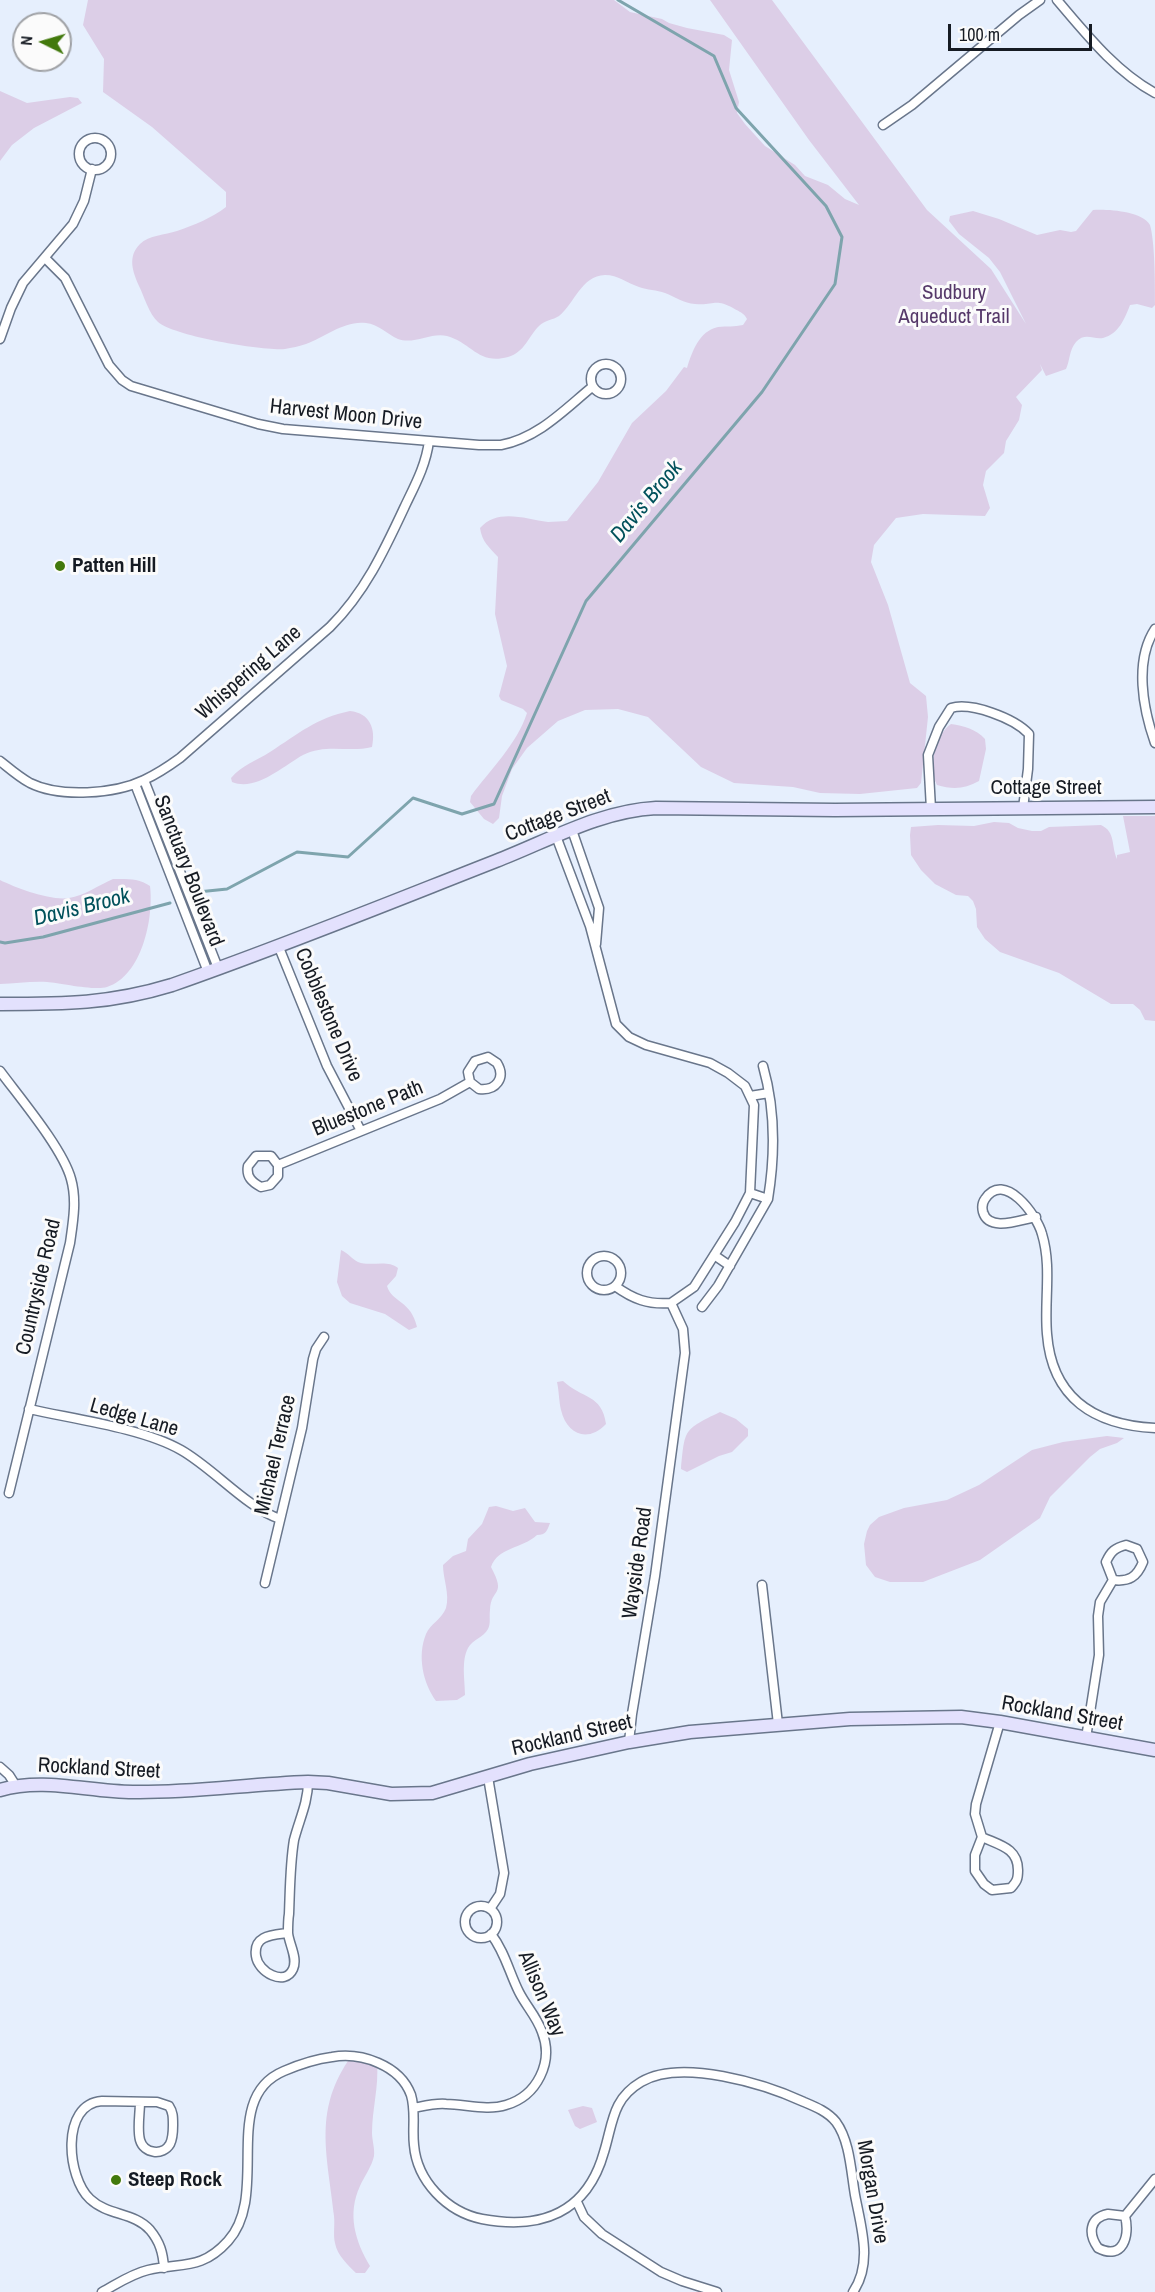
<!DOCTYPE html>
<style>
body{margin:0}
#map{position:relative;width:1155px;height:2292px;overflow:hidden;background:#e6effd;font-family:"Archivo Narrow",sans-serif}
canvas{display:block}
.north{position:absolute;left:12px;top:12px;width:60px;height:60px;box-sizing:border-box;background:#fbfbfb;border:2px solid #9fa1a5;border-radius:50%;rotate:275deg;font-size:16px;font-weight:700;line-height:24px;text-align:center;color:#161b23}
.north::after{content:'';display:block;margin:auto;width:21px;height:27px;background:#42790c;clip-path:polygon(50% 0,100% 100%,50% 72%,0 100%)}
.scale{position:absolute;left:948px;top:24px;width:144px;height:27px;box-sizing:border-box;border:3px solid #161b23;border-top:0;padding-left:8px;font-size:18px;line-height:21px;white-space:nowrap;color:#161b23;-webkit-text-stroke:4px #fbfbfb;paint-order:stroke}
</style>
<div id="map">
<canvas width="1155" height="2292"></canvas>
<div class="north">N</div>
<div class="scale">100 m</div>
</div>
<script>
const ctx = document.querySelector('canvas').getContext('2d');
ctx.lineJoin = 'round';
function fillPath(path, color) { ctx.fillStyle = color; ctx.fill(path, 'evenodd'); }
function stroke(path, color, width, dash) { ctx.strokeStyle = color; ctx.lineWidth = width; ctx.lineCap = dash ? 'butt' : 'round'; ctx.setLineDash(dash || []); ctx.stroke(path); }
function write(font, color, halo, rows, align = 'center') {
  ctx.font = font + ' "Archivo Narrow",sans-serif'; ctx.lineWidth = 6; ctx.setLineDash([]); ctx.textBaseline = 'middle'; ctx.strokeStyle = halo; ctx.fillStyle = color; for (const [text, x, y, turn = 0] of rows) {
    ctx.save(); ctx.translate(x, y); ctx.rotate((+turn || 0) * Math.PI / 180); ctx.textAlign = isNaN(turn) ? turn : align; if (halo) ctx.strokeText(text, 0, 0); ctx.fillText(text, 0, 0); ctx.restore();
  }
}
const green = new Path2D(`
 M88,0H614L630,12L662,19L669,23L687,28L724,35L732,40L729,70L739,102L737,113L745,124L765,146L795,165L805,176L828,185L845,199L859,205L809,140L710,0H772L927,210L991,269L1026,324L1000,272L989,258L959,234L949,221L950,216L973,211L999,219L1037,235L1060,230L1071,232L1076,231L1093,210C1107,209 1142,211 1150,225C1155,242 1155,284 1155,305L1152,308L1137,304L1130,305C1125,318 1119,334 1103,338C1094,340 1085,332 1076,342C1069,350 1070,361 1066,369L1046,376L1040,364L1042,370L1016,397L1022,405L1019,420L1006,441L1004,453L986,471L983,485L990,508L985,516L923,514L896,518L874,545L871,562L888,605L910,683L926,696L928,717L921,783L917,788L860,794L820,793L793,787L734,783L701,767L648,717L618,709L585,710L558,721L527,748L512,769L502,796L499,818L493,824L484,819L470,802L471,796C490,770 517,744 527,713L523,709L501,700L499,696L507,666L495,614L498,557C489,547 482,542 480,528C498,508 525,519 548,522C555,522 561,521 567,521L598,482L632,423L666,391L684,367L687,368C692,352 699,331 718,327C727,326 734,327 743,325L747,319C744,313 740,312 733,308C714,298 714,306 695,304C684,303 675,297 665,293C657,290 647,290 639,287C627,283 618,275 605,275C581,276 575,303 559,316C553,320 545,320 539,326C528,337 525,352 508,357C478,365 472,343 447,336C431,332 414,345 398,339C387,334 378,324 366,323C345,320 325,337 306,344C300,346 291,348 285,349C262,351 174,336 158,322C149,314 144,296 139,286C133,272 127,257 140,244C149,235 165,235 177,231C194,225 212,218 226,207V192L152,127L103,92L104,59L83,25Z
 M0,91L27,103L70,97L78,98L82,103L34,128L12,145L0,161Z
 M350,711C370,713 376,729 372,747C349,753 327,743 303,755C283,766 256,792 232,782L231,778C242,765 256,761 270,752C298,734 316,718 350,711Z
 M951,724C964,726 976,729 985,739L986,749L979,781C965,789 953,790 937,785C928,767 935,735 951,724Z
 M1123,816H1155V1021L1145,1020L1140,1010L1133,1004H1111L1059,973L1000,952L985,939L977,927L976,909L973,901L968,896L956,895L935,884L921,870L911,855L910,835L911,827L938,825L974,826L994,822L1009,823L1018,828L1032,831H1041L1049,827L1101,825C1116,832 1111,846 1117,859V855L1130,852Z
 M113,879C126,879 139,878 150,886C154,918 142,976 107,987C95,991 60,983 47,982C31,981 15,984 0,984V880C16,888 51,901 69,898C84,896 99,885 113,879Z
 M341,1250C348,1253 352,1259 358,1262C371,1267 387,1259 398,1268L396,1276L387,1286C392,1303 411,1300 417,1327L409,1330L385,1314L350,1303L342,1296L337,1282Z
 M563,1381C582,1399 602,1394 606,1424C588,1443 567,1435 561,1410C559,1402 559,1391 557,1382Z
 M720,1412L736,1419L748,1429V1436L732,1452L719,1456L687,1472L681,1469C685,1429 683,1430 720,1412Z
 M1107,1436L1124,1438L1117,1443L1100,1449L1090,1457L1050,1497L1040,1518L980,1560L923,1582H890L875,1577L866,1565L864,1544L867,1531L870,1525L879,1517L904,1508L947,1500L979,1485L1032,1450L1063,1442Z
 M496,1506L513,1511L525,1508L535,1522L550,1523C547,1531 546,1535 537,1535C522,1549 498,1547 491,1567C507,1597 491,1587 490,1610C489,1617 491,1623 488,1629C484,1637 472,1640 468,1648C461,1661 465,1681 465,1695L457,1700L436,1701C423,1683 417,1656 426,1634C430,1624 442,1619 446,1608C450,1594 443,1579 443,1565L453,1556L466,1551L468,1539L482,1524L489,1507Z
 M362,2057L377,2063C379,2087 372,2109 372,2133C372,2140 375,2149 374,2156C372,2166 364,2177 360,2186C347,2214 355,2241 370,2266L365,2273H356C348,2265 337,2255 335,2243C333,2235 335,2225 334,2216C328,2158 313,2113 348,2061Z
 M583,2106L592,2108L597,2122L580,2129L575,2126L568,2110Z`);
const stream = new Path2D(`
 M198,892L227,889L297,852L348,857L413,798L462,814L494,804L586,601L762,392L835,284L842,237L826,206L736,108L714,56L618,0
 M0,942L5,943L43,937L170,903`);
const street = new Path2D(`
 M1057,0C1086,34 1116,72 1155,93
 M883,125L912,105L1019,15L1040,0
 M79 154a16 16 0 1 1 32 0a16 16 0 1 1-32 0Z
 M45,258L65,278L109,365L122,380L131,386L258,424L283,429L479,445H501C538,438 564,410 592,387
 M0,339L11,308L23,283L73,224L84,201L92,169
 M591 379a15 15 0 1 1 30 0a15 15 0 1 1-30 0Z
 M1155,629C1134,661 1143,709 1155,743
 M0,761C10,769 19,777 30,783C60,798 115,794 144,780C157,774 169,766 180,758L330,627C365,592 384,551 405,506C415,485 426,465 429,441
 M144,780L218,968
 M135,784L208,972
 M931,809L928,755L939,727L951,708C971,702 1014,718 1029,734L1028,769L1023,808
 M572,830L599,908L596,944
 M556,836L590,926L616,1024L629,1037L646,1045L710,1063L728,1073L745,1086L754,1105L750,1193L735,1222L694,1287L671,1303L683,1329L685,1353L655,1576L632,1714L629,1742
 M278,945L327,1066L361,1131
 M0,1071C20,1098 63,1149 71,1179C77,1200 73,1222 70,1243L9,1493
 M750,1096L769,1093
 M278,1165V1176L270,1185L261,1187C252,1182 246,1177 248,1166L256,1156H271L278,1165L440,1099L470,1082L479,1089C496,1091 506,1078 497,1063L488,1057L475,1061L468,1072L470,1082
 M750,1193L768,1199
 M1036,1217C1022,1219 989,1233 983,1212C982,1208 982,1203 985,1199C1004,1170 1037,1215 1042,1234C1052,1267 1044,1300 1047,1334C1052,1399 1095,1425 1155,1428
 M714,1255L730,1266
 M587 1273a17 17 0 1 1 34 0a17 17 0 1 1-34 0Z
 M615,1286C633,1299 648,1305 671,1303
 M702,1307L718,1286L768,1199C775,1156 775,1108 763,1066
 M29,1409C73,1419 143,1428 181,1450C213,1468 247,1508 280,1519
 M265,1583L302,1428L313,1359L316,1349L324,1337
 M762,1585L778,1724
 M1086,1738L1099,1655L1098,1616L1100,1602L1113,1580C1129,1582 1137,1577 1143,1562L1137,1549L1126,1545C1115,1548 1111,1551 1106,1562L1113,1580
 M0,1767L9,1775L16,1786
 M488,1777L504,1873L500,1894L490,1909
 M982,1837L975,1855V1871L984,1884L992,1890L1011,1888C1017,1881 1018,1879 1018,1870C1018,1848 999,1845 982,1837L975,1814L976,1804L1000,1722
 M465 1922a16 16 0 1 1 32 0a16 16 0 1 1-32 0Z
 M288,1933C273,1935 253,1935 256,1956C258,1972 285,1987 293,1969C298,1958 289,1944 288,1933C288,1927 288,1920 289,1914C290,1890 290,1864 294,1840C299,1820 308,1803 308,1782
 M140,2102C140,2113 137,2129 140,2140C144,2154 163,2156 170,2144C173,2138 173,2131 173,2125C173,2117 173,2112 169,2106L157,2102L102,2101C60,2104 67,2178 90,2199C108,2216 134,2212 150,2230C160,2242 163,2253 164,2268
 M414,2108C424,2106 435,2103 446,2104C465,2104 487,2111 506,2105C537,2096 554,2062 542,2032C537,2017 526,2006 519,1992C509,1972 505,1952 491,1934
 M577,2202L584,2217L602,2234L661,2272L682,2281L717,2292
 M1108,2214L1125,2216C1130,2236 1123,2261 1098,2248C1088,2234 1089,2218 1108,2214Z
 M1125,2216L1155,2179
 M102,2292C117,2284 131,2274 148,2270C181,2262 201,2271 228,2241C271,2193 219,2098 284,2071C298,2065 316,2059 332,2057C361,2052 400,2065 411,2095C416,2112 412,2128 414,2145C417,2181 447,2212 482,2219C541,2230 587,2213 604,2152C613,2123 612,2099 641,2082C681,2058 765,2084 804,2102C816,2107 828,2112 836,2122C850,2141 851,2172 855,2195C861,2227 873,2263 853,2292`);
const secondary = new Path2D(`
 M0,1004C64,1004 110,1004 172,985C281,947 389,903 496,861C548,841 599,811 656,808L835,810L1155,807
 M0,1790C44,1777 88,1792 133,1792C191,1793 249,1784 308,1782L328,1783L391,1794L432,1793L530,1764L629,1742L690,1732L850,1719L961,1717L1000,1722L1155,1750`);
const markers = [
 [60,566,6,"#42790c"],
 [116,2180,6,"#42790c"]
];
const parkNames = [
 ["Sudbury",954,293],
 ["Aqueduct Trail",954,317]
];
const streetNames = [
 ["Harvest Moon Drive",346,415,6],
 ["Whispering Lane",249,673,-41],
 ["Cottage Street",1046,788],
 ["Cottage Street",558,816,-21],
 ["Sanctuary Boulevard",188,871,69],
 ["Cobblestone Drive",328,1015,67],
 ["Bluestone Path",368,1109,-22],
 ["Countryside Road",39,1287,-77],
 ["Ledge Lane",134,1418,16],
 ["Michael Terrace",276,1455,-77],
 ["Wayside Road",638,1563,-82],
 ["Rockland Street",1062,1714,10],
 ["Rockland Street",572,1736,-13],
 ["Rockland Street",99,1769,3],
 ["Allison Way",541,1994,67],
 ["Morgan Drive",872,2192,80]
];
const poiNames = [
 ["Patten Hill",72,566],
 ["Steep Rock",128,2180]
];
const waterNames = [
 ["Davis Brook",647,502,-50],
 ["Davis Brook",82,908,-14]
];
fillPath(green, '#dccee7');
stroke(stream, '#7ea4ad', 3);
stroke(street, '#69768b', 11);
stroke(secondary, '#69768b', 15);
stroke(street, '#fff', 8);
stroke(secondary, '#e3e1fd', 12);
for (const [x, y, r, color] of markers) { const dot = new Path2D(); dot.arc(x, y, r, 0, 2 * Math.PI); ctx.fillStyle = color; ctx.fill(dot); stroke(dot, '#fbfbfb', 2); }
write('21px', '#56396a', '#fbfbfb', parkNames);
write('21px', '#161b23', '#fbfbfb', streetNames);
write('bold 21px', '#161b23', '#fbfbfb', poiNames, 'left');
write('italic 22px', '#01515b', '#fbfbfb', waterNames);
</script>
